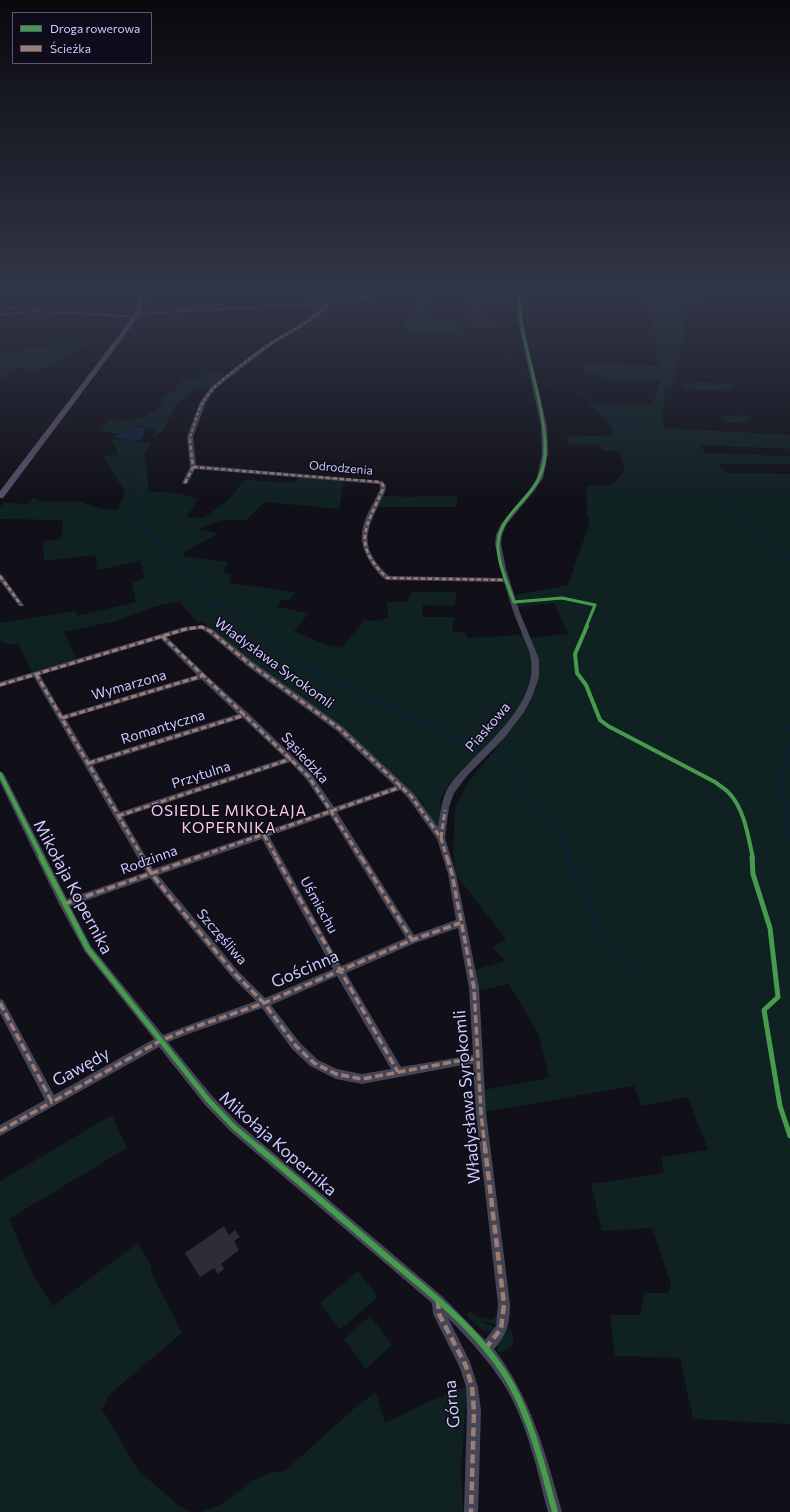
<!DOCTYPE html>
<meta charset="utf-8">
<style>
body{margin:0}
#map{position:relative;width:790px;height:1512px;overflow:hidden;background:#111018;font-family:Commissioner,sans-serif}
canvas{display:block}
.legend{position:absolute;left:12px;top:12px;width:140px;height:52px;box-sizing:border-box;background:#0e0c1b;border:1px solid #5b5875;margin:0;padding:5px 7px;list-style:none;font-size:12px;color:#cecafb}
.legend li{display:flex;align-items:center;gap:8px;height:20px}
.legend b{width:20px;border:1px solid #5b5875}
</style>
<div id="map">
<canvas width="790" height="1512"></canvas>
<ul class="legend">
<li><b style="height:5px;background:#469c4c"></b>Droga rowerowa</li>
<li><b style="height:5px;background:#9b7d72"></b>Ścieżka</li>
</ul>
</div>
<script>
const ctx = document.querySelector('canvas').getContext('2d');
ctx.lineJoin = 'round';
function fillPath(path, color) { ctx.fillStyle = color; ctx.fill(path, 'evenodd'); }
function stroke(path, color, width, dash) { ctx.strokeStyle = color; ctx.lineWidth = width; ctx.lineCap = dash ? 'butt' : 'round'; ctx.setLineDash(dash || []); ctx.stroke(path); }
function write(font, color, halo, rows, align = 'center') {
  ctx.font = font + ' Commissioner,sans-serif'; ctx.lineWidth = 3; ctx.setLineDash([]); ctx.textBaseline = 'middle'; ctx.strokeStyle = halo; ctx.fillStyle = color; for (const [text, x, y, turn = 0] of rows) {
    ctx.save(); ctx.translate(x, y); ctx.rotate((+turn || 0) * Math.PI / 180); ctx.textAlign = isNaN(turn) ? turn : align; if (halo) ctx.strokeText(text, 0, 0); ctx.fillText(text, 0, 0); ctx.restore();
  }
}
const green = new Path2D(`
 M492,293H503V298L508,299L509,295H516L517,308L481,307L482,315L466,314L465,299H479V301H469V304C479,304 484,301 493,301Z
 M643,293H707L685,310L683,341L671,389H666L662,414L664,428L790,435V449L701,445L704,453L790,456V464H720L721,468L730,473L790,474V1424L693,1419L680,1358L615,1356L610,1315H640L644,1293H668L671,1284L652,1228L602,1231L591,1184L664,1173L661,1157L708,1150L688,1097L642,1106L634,1086L484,1112L483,1090L549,1078L539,1035L509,984L476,991L474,970L506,961L492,947L506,939L456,875L453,854L455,807L469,781L496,749L488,746L451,781L441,799L438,827H435L422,802L339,725L244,657L202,621L198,623L179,601L154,607L116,621L64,632L76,659L32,672L18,643L11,645L0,641V623L75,611L77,616L136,602L132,583L145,577L140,561L98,570L95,555L44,561L43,541L61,539L63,520L0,519V507L4,502L26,504L33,498L42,501L81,502L101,509L118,510L125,492L103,456L119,455L111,439L152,443L144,453L149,492L175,493L198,498L187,517L204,518L229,499L245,480L294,483L299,476L344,480L339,509L265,502L245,521C225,517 215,521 198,530L219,533L186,551L182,556L228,562L223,573L231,574L229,583L295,592L291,599L281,601L277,607L309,613L294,631L324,644L342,648L364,620L380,621L388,617L387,602H408L411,592H456L455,606L423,605L422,617H454L452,632H465L468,638L518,635L529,638L568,634L554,603L519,607L516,595L568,585L590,522L587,514L586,486L613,485L625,471L620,451H603L598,444L569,445L566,437L615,435L605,419L589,404H653L661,380H602L600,374H584L581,364L658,366L654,329Z
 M422,302L429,303L431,321H452L466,337L441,331L405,329V321L413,319L412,310Z
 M468,321H503L504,326H472Z
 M75,341L86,345L64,359L55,362L57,365L34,371L23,368L8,370L7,376L0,379V354L34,347H46Z
 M201,373L224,374L209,390L196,387C190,393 183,398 177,404C166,417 171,431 152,437L155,430L136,425L120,434L99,431L108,420C128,422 148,419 163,404L159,402L165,395L174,392L181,378L194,381L207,377Z
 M704,382L735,384L727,391L682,389V383Z
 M729,415H751L749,420L740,423H725L720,416H729Z
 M383,496L416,497L417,496H457V507H378Z
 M112,1115L127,1148L9,1219L32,1273L53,1306L138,1243L152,1267L150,1270L182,1333L110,1394L102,1409L138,1470L179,1506L191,1512H0V1181Z
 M358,1271L378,1297L340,1330L320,1303Z
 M470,1311L481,1319L485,1317L491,1320L498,1315L496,1326L489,1322L483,1321L482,1322L495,1328L489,1332L481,1329L466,1315Z
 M370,1316L392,1345L366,1369L344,1339Z
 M507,1328L511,1329L514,1344L501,1353L497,1352L498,1343Z
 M467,1386L461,1469L463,1512H201L220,1505L254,1480L269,1473L285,1471L358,1405L376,1392L385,1423L428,1402Z`);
const water = new Path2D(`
 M135,426L143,428L145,431L142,439L135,441L113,437Z`);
const streamFar3 = new Path2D(`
 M451,331C481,342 502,339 518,372
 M520,375H530L531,378
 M539,382L581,394L647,441
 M143,428L178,404L201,381
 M126,442L129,440`);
const streamFar2 = new Path2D(`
 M128,441L118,446L123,457L132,465L138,477V522L193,579L214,606L241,611L251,616L258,627
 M653,446L677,460L727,506L763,544
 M765,546L772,554L790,557`);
const streamFar1 = new Path2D(`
 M258,626L277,653L297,665L457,738L479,750
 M790,725V730
 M790,743L781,781L788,834L790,839
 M490,755L507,765L561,839L569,858`);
const stream = new Path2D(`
 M569,857L604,941L611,953L633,969`);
const building = new Path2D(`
 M224,1226L229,1235L235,1230L240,1237L234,1241L239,1250L221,1264L224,1269L218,1274L214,1268L200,1277L185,1253Z`);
const minor = new Path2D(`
 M370,293H376L358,302L329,305L327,309L307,324L269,347L215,389L206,402L193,437L196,465L382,481L386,485V489C370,526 353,542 389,576L503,578L495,544L496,535L501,524L530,489L537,478L542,454L541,426L517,316V293H521V316L547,426L548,454L543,478L534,491L506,525L502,535L501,544L506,569L520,613L539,659V677L532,697L524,712L505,737L466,777L454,793L449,807L445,838L456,874L479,988L486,1113L510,1304C510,1323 507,1335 494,1349C531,1397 546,1455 562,1512H548C537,1470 528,1426 506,1388C490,1362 469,1339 448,1318L470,1362L478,1387L481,1411L478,1512H464L467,1411L466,1387L460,1368L433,1314L432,1303L230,1131L205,1105L159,1047L0,1136V1125L45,1100L0,1013V999L3,1000L54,1095L154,1039L85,952L59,904L0,782V771L4,774L67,899L146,872L34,677L0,687V682L184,627L202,625L212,629L253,662L343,727L414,794L438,827C440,815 441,803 446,792C451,780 463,770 471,761C496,736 537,699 531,660C530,650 524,640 521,631C514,615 509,599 504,582L387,580C381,578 376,570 372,565C351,533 367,518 380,489V485L378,484L195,469L187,484H183L182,483L190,467L187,437L200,402L211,387L265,345L303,322L324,305L166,313L126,317L35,312L0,316V314L35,310L126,315L166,311L342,302L357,300ZM201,629L208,633L247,666L337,731L395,786L334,807L312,775L248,713L205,674L167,637L187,631ZM161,639L197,675L63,715L40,675ZM201,679L238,714L90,760L66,719ZM243,718L285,758L120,812L93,765ZM290,762L306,779L327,810L153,869L123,817ZM400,790L408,798L437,839L448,874L456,920L414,935L337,812ZM330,815L406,938L341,966L269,836ZM262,839L333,969L265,998L238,971L158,875ZM150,878L232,977L256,1001L189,1025L163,1035L91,946L70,906ZM458,928L469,988L473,1055L401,1067L346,973L415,943ZM337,976L391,1069L362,1074L337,1069L318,1060L300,1043L271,1005ZM262,1008L292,1049L310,1066L336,1079L362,1084L463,1065L473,1064L476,1113L498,1304L496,1326L485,1340L442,1296L238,1123L213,1097L168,1042L191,1033Z
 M0,306L21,308L23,309L21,310L0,308Z
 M0,574L2,575L23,604L24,605L23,606H19L0,581Z`);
const major = new Path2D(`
 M140,293H146L139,315L131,327L3,498H0V491L126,326L133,315Z`);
const quietFar4 = new Path2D(`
 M190,442V437C194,426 197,413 203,402C214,381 266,346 288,333C299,327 321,315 327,304`);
const quietFar3 = new Path2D(`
 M193,467L380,482L383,485V489C366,528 351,543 387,578L507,580
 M185,483L193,467L190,441
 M0,576L21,605`);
const quietFar2 = new Path2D(`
 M162,636L309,777L361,858
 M36,674L143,858
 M0,685L186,629L202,627L210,631L250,664L340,729L411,796L441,838L447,858
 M62,718L202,676
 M89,763L245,715
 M118,816L291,759
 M264,835L277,858
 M441,838L445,810
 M195,858L401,787`);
const quietFar1 = new Path2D(`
 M142,857L151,873L170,897L235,974L264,1003L296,1046L314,1063L336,1074L362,1079L463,1060L477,1059
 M276,857L398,1072
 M361,857L412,940
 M447,857L452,874L474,988L481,1113L485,1149
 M64,904L198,857
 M0,1003L52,1102L160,1041L189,1029L264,1003L412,940L460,923
 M0,1131L52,1102`);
const quiet = new Path2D(`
 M438,1300L439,1314L466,1366L472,1387L474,1411L471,1512
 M485,1349L501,1329L504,1304L485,1148`);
const cyclewayFar4 = new Path2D(`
 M519,293C520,344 542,391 545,442`);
const cyclewayFar3 = new Path2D(`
 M545,441C546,454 544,470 537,482C525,503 500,517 498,543C497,563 508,584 514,602L562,598L595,605L586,627`);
const cyclewayFar2 = new Path2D(`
 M587,626L575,654L577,673L586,685L600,720L608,726L715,782C720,786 726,789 730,794C745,811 748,837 753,858
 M0,774L42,858`);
const cyclewayFar1 = new Path2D(`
 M41,857L88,949L209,1101L234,1127L260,1149
 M752,857L753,874L770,928L778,997L764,1010L780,1106L790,1136`);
const cycleway = new Path2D(`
 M259,1148C302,1184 345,1221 388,1258C433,1295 483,1334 512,1386C533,1425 543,1469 555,1512`);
const farStreetnames = [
 ["Odrodzenia",341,468,5]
];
const streetNames = [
 ["Władysława Syrokomli",274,663,36],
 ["Wymarzona",129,685,-16],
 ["Romantyczna",163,727,-17],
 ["Piaskowa",488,727,-49],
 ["Sąsiedzka",305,758,48],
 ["Przytulna",201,775,-18],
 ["Rodzinna",149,860,-20],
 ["Uśmiechu",319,905,61],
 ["Szczęśliwa",222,937,49]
];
const neighbourhoodNames = [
 ["OSIEDLE MIKOŁAJA",229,811],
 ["KOPERNIKA",229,828]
];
const nearStreetnames = [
 ["Mikołaja Kopernika",73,887,62],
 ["Gościnna",305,969,-23],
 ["Gawędy",81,1067,-29],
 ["Władysława Syrokomli",467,1097,-95],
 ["Mikołaja Kopernika",278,1144,41],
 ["Górna",452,1404,-95]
];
fillPath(green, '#102122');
fillPath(water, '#0f203a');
stroke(streamFar3, '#0f203a', 1);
stroke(streamFar2, '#0f203a', 1.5);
stroke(streamFar1, '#0f203a', 2);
stroke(stream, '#0f203a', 2.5);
fillPath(building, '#2f2c3a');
fillPath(minor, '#454558');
fillPath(major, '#584f6a');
stroke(quietFar4, '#9b7d72', 2, [3.5, 2]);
stroke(quietFar3, '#9b7d72', 2.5, [4.5, 2.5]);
stroke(quietFar2, '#9b7d72', 3, [6, 3]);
stroke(quietFar1, '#9b7d72', 3.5, [8, 3.5]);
stroke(quiet, '#9b7d72', 4.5, [9, 4.5]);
stroke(cyclewayFar4, '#469c4c', 2.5);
stroke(cyclewayFar3, '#469c4c', 3);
stroke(cyclewayFar2, '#469c4c', 4);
stroke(cyclewayFar1, '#469c4c', 5);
stroke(cycleway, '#469c4c', 6);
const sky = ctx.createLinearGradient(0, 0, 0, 505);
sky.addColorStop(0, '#09090d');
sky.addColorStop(0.58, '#323748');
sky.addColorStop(1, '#32374800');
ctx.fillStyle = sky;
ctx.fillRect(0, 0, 790, 505);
write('12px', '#cecafb', '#0e0c1b', farStreetnames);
write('14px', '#cecafb', '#0e0c1b', streetNames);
ctx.letterSpacing = '1px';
write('15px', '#fbcceb', '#0e0c1b', neighbourhoodNames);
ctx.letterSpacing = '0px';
write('17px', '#cecafb', '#0e0c1b', nearStreetnames);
</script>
